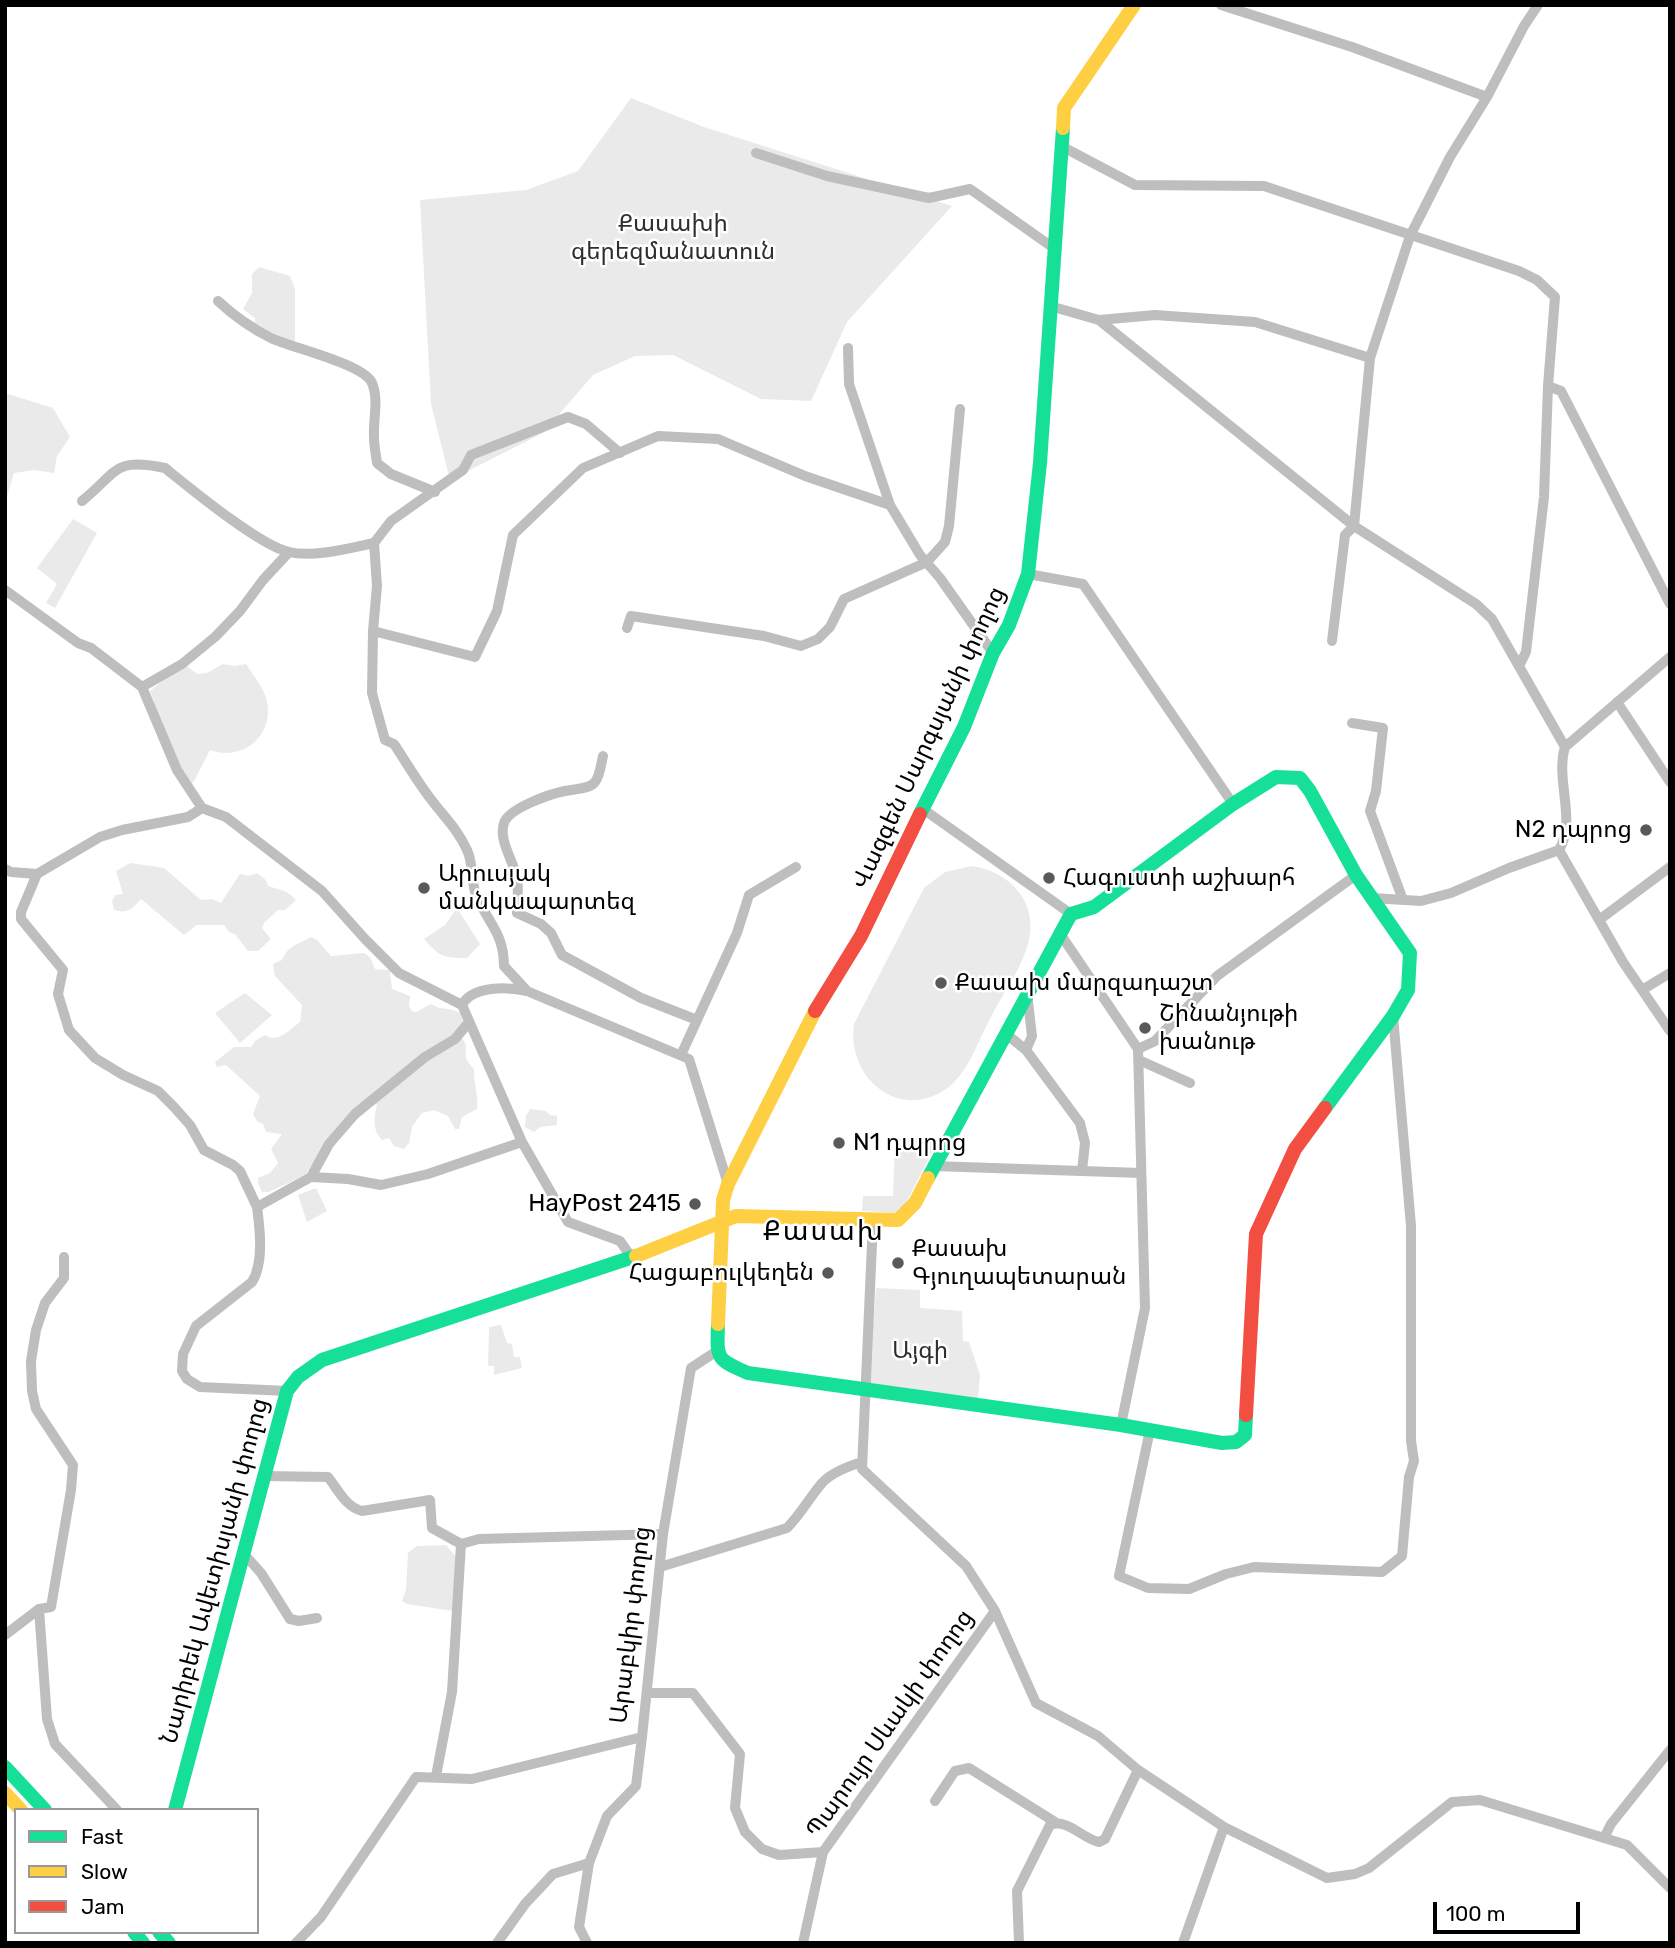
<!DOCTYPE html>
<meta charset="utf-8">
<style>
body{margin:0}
#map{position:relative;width:1675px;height:1948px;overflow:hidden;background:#fff;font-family:Rubik,sans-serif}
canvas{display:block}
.frame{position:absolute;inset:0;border:7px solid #000;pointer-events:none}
.legend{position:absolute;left:14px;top:1808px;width:245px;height:126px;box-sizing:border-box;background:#fff;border:2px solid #999;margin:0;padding:9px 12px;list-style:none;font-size:21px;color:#000}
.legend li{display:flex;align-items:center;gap:14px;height:35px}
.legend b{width:35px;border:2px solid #999}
.scale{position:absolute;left:1433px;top:1902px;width:147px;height:32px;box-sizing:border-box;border:4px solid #000;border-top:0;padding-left:9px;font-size:21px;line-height:24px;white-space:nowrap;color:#000;-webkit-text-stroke:5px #fff;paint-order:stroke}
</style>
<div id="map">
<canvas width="1675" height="1948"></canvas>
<div class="frame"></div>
<ul class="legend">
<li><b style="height:9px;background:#16e098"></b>Fast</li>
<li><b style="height:9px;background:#ffcf43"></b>Slow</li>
<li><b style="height:9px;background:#f24e42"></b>Jam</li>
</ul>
<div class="scale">100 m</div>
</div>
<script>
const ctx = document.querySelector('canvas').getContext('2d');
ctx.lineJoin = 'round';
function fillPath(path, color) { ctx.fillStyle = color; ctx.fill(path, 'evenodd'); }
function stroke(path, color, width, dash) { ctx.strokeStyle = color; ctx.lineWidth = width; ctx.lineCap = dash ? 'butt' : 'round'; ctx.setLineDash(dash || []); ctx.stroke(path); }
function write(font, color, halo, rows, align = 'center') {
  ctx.font = font + ' Rubik,"Noto Sans Armenian",sans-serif'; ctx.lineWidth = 5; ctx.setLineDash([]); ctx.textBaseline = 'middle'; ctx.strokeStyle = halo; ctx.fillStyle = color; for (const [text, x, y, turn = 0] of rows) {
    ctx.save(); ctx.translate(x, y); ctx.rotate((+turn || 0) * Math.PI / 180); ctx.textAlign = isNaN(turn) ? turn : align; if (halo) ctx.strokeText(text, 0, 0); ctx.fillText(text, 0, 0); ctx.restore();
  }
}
const green = new Path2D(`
 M631,98L704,127L952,206L847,322L811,401L761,399L673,355L635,356L593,375L543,433L450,480L431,404L420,200L526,190L578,171Z
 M259,267L290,276L295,289V344L255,324V318L243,309L252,293V274Z
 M5,393L53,408L70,437L57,456L54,473L34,470L14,473L5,503Z
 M73,519L97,533L55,608L46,603L57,584L37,568Z
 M223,664L235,666L246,664C253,675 265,689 267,702C274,737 241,762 210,750L193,783C176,774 158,710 150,691L169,676L187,666L197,674L207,673Z
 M130,863L164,868L201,900L212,899L221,903L240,874L249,876L257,873L266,880L268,886C279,890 288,890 296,900L285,910H278L264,923L262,928L271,939L258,951H248L235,934L229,932L224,925H197L184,935L141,899C132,909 128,914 114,910L112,901L115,895L123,894L116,871Z
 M972,866C1008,871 1038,901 1029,940C1023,967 1003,993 991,1017C979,1039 969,1070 950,1086C903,1124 846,1080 854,1024L924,888L945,872Z
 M457,908L480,944L467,958C443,958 440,957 424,939L445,925Z
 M311,937L317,940L331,956L364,953L370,957L375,969L390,970L392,989L410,996L409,1006L412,1011L416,1012L431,1004C440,1011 451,1006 461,1014L463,1024L461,1038C470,1045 463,1053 468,1062C469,1064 472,1066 474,1069C473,1083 479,1095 477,1109L462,1117L459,1129H455L448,1116L434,1110L422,1113L412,1127L409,1143L404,1149L394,1146L389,1138L382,1140C372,1130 374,1118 377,1104L356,1110L325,1146L305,1175L269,1192H262L258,1183V1178L270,1173L278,1163L271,1149L282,1134L266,1132L263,1124L257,1121L253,1114L260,1096L226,1065L217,1067L215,1062L234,1047H251L255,1041L265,1035C278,1044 289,1030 300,1022L302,1005L275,976L273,964L282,960C288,945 299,944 311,937Z
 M245,993L272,1015L240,1043L215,1013Z
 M530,1109L546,1111L550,1115L557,1116V1125L540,1127L534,1132L525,1127L526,1116Z
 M895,1138L938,1140L905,1205L898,1213L862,1211L863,1196H893Z
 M316,1188L327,1211L307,1222L298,1195Z
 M876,1288L920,1290V1308L962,1311L963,1341L969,1342L980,1375L978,1399L868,1391Z
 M501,1325L507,1343L512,1344L514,1357H520L522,1368L494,1375V1366H488L489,1327Z
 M446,1545L457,1558L453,1611L407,1604L402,1601L406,1590L408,1553L417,1546Z`);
const street = new Path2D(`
 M1221,5L1352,47L1487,97
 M1061,146L1135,185L1264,186L1519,271L1537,280L1555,297L1548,386L1544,497L1526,652L1519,666
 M756,153L827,176L929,198L970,189L1055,249
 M218,301C233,315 251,328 271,338C292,348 364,364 372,383C379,399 373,420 374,437C374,446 376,455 377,463L391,474L435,492
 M1050,306L1099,320L1354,526L1476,604L1492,619L1565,747
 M1099,320L1155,315L1255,322L1370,358
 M848,348L849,384L890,505L920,555L940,578L993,653
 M1548,386L1561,391L1670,604
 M82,501C118,472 113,457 165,468C190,488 260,546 289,552C313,558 350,548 374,543L391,521L463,470L471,455L568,417L586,424L620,453
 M374,543L377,586L373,631L372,693L385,740L394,744C406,762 417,781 430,798C444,817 457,828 467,850C474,864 470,882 477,897C489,924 504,934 504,966L527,991
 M1028,574L1083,584L1233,804
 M5,590L78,643L91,648L142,687
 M627,628L631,616L764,636L801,646L818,639L830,627L844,599L927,562L945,542L949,526L960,409
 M373,631L475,657L497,611L513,535L583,468L658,436L718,439L805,476L890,505
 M1332,641L1345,535L1354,526L1370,358L1410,236L1450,157L1487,97L1524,26L1538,5
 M1617,702L1670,782
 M1352,723L1383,728L1376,791L1370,811L1403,900
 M603,756C601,764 600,776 595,782C590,789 574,789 565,791C550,794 509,808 504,823C498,842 515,862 517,880C519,891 517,902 517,913L541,924L551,933L562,955L641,998L697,1020
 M202,808L188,817L122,830L100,837L37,874L21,912V919L63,970L58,994L69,1030L95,1058L123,1075L158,1091L174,1107L190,1125L204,1150L233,1165L240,1171L257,1207
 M202,808L177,770L142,687L182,664L215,637L240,611L263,580L289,552
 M202,808L226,817L322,891L365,939L399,973L462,1005
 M923,809L1071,914
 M1559,850C1577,821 1555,780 1565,747L1670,657
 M1559,850L1623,962L1670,1031
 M5,869L11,872L37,874
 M1372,898L1421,901L1451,893L1509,868L1559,850
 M1599,920L1670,867
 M1059,932L1138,1049
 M1642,990L1670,973
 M462,1005C473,985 508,987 527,991L689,1059L728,1184
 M462,1005L522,1142L568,1222L620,1241L632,1258
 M1005,1033L1026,1050L1080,1123L1085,1143L1082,1171
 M1138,1049L1155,1041L1217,976L1356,875
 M1026,1050L1032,1036L1027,993
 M681,1055L737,933L749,895L796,867
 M1139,1060L1190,1083
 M933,1166L1141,1173
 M311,1177L329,1144L355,1114L425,1057L455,1039L469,1022
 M873,1221L862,1469L966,1566L995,1611L1036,1703L1098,1736L1138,1770L1224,1827L1327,1878L1355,1874L1369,1868L1452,1802L1480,1800L1627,1845L1670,1888
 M287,1391L200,1387L187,1379L182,1371L183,1354L196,1326L252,1282C264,1263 260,1229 257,1207L311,1177L348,1179L381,1185L428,1174L522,1142
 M1121,1425L1145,1308L1138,1049
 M1150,1430L1119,1576L1148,1588L1189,1589L1226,1574L1254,1567L1382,1572L1402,1556L1409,1477L1414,1461L1411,1441V1226L1393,1016
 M264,1476L328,1477C338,1490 346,1507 362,1511L430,1500L432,1528L461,1544L479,1539L663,1534
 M244,1554L261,1573L290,1619L299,1621L317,1618
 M660,1567L787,1528C801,1514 810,1497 822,1483C832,1472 849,1466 862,1462
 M39,1609L47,1719L55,1744L117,1810
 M5,1635L39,1609L51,1607L71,1490L73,1465L36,1409L32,1391L31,1361L36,1330L45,1303L64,1278V1257
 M648,1693H693L740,1754L735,1808L745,1832L762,1849L779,1855L823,1852
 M436,1776L452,1692L461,1544
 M935,1801L955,1771L969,1768L1055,1822
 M1604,1838L1611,1824L1670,1750
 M296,1943L321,1917L416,1777L472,1779L642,1737L663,1534L691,1368L717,1351
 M497,1943L525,1904L553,1874L589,1863L607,1816L636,1786L642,1737
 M587,1943L579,1927L589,1863
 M803,1943L823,1852L995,1611
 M1019,1943L1017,1891L1050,1825C1067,1818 1083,1839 1099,1842L1105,1839L1138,1770
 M1183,1943L1224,1827`);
const fast = new Path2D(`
 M920,814L964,727L993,653L1009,625L1028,574L1040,463L1063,128
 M928,1178L1071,914L1094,907L1233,804L1276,777L1300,778L1310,791L1356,875L1410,953L1408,990L1393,1016L1325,1108
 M718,1324C717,1358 715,1359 748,1373L1121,1425L1222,1443L1236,1442L1245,1435L1246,1415
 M5,1767L45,1810
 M175,1810L287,1391L298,1377L322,1360L636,1256
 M134,1932L143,1943
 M159,1932L169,1943`);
const slow = new Path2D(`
 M1063,128L1064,108L1134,5
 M636,1256L736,1216L898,1220L915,1203L928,1178
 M718,1324L723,1200L728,1184L815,1011
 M5,1793L21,1810`);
const jam = new Path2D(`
 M815,1011L861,936L920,814
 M1246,1415L1256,1234L1295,1149L1325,1108`);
const markers = [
 [1646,830,7,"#595959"],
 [1049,878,7,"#595959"],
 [424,888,7,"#595959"],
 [941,983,7,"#595959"],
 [1145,1028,7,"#595959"],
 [839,1143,7,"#595959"],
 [695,1204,7,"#595959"],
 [898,1263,7,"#595959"],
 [828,1273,7,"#595959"]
];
const parkNames = [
 ["Քասախի",673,224],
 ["գերեզմանատուն",673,252],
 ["Այգի",920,1351]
];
const streetNames = [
 ["Վազգեն Սարգսյանի փողոց",929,738,-65],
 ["Նարիբեկ Ավետիսյանի փողոց",215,1571,-75],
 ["Արաբկիր փողոց",631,1625,-83],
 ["Պարույր Սևակի փողոց",890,1724,-55]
];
const poiNames = [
 ["N2 դպրոց",1632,830,"right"],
 ["Արուսյակ",438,874],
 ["մանկապարտեզ",438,902],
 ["Հագուստի աշխարհ",1063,878],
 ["Քասախ մարզադաշտ",955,983],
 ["Շինանյութի",1159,1014],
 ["խանութ",1159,1042],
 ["N1 դպրոց",853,1143],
 ["HayPost 2415",681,1204,"right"],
 ["Քասախ",912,1249],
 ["Գյուղապետարան",912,1277],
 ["Հացաբուլկեղեն",814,1273,"right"]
];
const quarterNames = [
 ["Քասախ",824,1232]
];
fillPath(green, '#eaeaea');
stroke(street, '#bebebe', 10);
stroke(fast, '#16e098', 14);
stroke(slow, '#ffcf43', 14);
stroke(jam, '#f24e42', 14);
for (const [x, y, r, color] of markers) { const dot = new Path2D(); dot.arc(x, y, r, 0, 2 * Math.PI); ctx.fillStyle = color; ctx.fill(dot); stroke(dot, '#fff', 2.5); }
write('24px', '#2f2f2f', '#fff', parkNames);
write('24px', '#000', '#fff', streetNames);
write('24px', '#000', '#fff', poiNames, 'left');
ctx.letterSpacing = '2px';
write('28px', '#000', '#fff', quarterNames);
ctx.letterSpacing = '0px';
</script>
